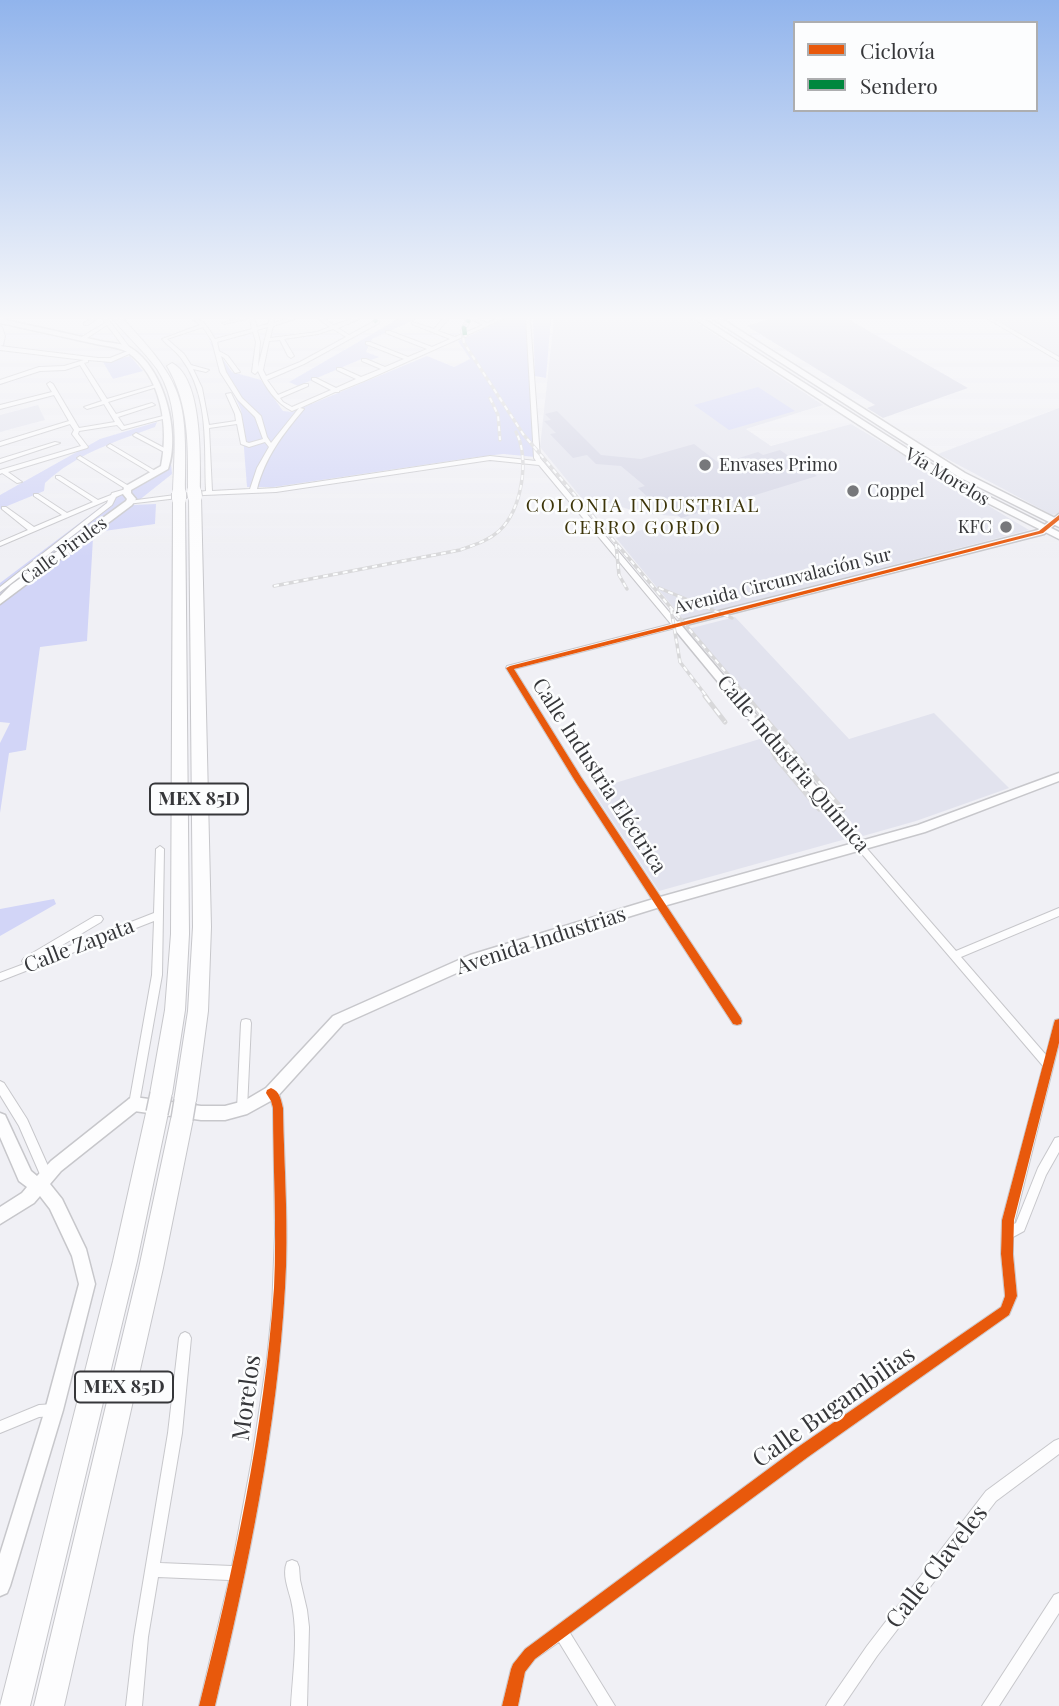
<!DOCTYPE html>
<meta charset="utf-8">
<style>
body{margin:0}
#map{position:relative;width:1059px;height:1706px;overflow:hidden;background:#f0f0f5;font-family:"Playfair Display",serif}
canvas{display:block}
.legend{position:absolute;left:793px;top:21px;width:245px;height:91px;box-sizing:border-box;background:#fcfdfe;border:2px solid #adaeb0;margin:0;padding:9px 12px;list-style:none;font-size:21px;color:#36373a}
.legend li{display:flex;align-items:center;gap:14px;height:35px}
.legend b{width:35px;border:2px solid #adaeb0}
</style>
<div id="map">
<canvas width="1059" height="1706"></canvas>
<ul class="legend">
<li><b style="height:9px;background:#e8590c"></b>Ciclovía</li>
<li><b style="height:9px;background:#00873e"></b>Sendero</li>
</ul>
</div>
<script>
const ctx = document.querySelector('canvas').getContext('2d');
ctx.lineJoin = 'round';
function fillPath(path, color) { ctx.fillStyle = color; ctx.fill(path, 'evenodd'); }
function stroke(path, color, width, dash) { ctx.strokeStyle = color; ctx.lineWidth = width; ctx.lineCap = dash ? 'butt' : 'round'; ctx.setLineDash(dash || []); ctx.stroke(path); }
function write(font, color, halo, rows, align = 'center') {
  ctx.font = font + ' "Playfair Display",serif'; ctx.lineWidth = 5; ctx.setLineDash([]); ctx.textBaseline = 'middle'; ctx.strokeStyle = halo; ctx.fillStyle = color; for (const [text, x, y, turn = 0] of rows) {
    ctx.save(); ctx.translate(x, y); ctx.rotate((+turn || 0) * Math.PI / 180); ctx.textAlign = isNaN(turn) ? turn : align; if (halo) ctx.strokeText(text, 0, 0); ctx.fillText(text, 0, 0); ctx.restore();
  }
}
const built = new Path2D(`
 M554,319H691L823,405L746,429L771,446L851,424L1029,530L683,619L616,538L683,517L640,513L600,500L588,506L540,447Z
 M996,319H1059V357Z
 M38,405L45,420L0,432V415Z
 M1059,408V513L1052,515L938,454Z
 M735,617L849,739L934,713L1009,788L916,821L863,836L688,629Z
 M763,738L846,839L659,891L592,790Z`);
const green = new Path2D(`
 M398,319H416L372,339L366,352L379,357L371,360L364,358L298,386L289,382Z
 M505,319H525L535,457L503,454L477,457L274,487H247L241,410L209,340L232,372L261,380L283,411L292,412L427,356L454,367L470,359L458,341Z
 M533,319H551L546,378L535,376Z
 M130,356L143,371L113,379L103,362Z
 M758,387L795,411L729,430L694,405Z
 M157,422L155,427C114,442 76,454 45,483L44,491L0,509V495L100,439Z
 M171,464L172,474L133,505L156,504L155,524L104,531L93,538L87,641L40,647L26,750L9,753L0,813V743L10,723L0,722V583L106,503L160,474Z
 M54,899L56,904L0,936V909Z`);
const building = new Path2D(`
 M770,319H848L968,388L883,418L867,408L875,405L747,326Z
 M557,411L601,455L641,459L694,444L720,464L758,452L763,455L780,450L817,476L681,518L658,498L651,500L638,488L645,486L621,466L596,464L587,455L573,458L550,434L556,433L544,421L551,420L545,414Z`);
const pedestrian = new Path2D(`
 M465,335L464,328L469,319`);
const minor = new Path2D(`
 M91,319H96L88,325H84V323Z
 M103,319H108L130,348V350H126L107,325L84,340H80V338L105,323Z
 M193,319C205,319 209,330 215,339L252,329L250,319H254L257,327L268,324L270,319H274V323L287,319H294L273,326L270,338L317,332L330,327L319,319H324L334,325L352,319H359L338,328L349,335L375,321H379V323L304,364L267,380L278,395L304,384H308V386L280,398L283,402L292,407L331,390L312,380V378H316L336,388L356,379L337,370V368H341L361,377L381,369L362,361V359H366L385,367L404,359L366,344V342H370L408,357L427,349L386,333V331H390L432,347L450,339L412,324V322L434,329L443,319H448L438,331L455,337L483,325L471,319H477L487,323L497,319H503L364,381L339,391V392H335L300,408L304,409C283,434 265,457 257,489L276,488L490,456L536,461L534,458L526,319H530L540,458L680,625L679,627L514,669L581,777L741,1018L742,1021L741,1024L737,1025L733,1024L575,781L506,668L507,666L671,624L539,465L490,460L276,492L204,495L127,504V502L129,501L206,491C204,447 210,396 181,358C176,351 168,346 162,339L200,325ZM203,327L212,341L220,372L238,400L255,417L263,439L249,443L246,442L241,414L231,393L226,394L235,414L236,421L209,425L202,388L193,369L206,372L209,370L191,365L184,354L167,339ZM268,327L258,367L260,342L257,330ZM333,329L346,337L300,362L266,376L263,370L269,341L280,340L288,356L291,358L294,356L284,339L318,334ZM253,332L256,342L252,372L255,374L258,371C265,387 276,403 292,411L299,408L271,443L267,437L261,416L242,398L226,372L221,356L224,358L235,373L240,372L228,356L219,351L217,342ZM237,424L241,444L249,447L265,442L269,447L257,468L250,489L212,491L209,428Z
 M237,319H246L224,324L222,323Z
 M988,319H994L1059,357V361Z
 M0,326L2,327L5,336L3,345L0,346L98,358H110L125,352H129V354L111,362L88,360V362L84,363L107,399L155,385L160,386L108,402L116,414L152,403L155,405L118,417L124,426L167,415L170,417L122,430L117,425L79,431L78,434L88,447L87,448L8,472L22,482L17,483L2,473L0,474V470L81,446L72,434L74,430L70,424L0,446V442L69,421L54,395L0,409V405L52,392L47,384L50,382L53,384L79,428L115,422L104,404L87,409L84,407L102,401L80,365L65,370L40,371L0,384V380L39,367L64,366L84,360L0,350Z
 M136,433L170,451L171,452L166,453L134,436L133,435Z
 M55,442L60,443L0,463V459Z
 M110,444L157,472L158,473L153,474L108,447L107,446Z
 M80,456L132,488L129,491L116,497L112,505L0,592V587L107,503L108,500L0,546V542L28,530L2,509V507H6L34,527L62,515L34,496V494H38L67,513L93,502L56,478V476H60L98,500L111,495L112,493L126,489L78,459L77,458Z
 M859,842L862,843L956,951L1059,908V916L961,957L1046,1055L1054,1023L1055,1020L1059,1019V1043L1014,1224L1016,1223L1038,1168L1055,1138L1059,1137V1152L1046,1175L1024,1231L1013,1237V1254L1017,1296L1009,1315L808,1457L570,1633L615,1706H598L559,1642L535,1659L525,1672L518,1706H502L511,1669L513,1664L525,1649L798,1447L1001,1307L1005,1296L1001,1254L1002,1220L1043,1066L856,847L855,845Z
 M160,846L164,849L162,975L139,1104L138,1107L134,1109L130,1107L129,1104L152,975L154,921L0,981V973L24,964L22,961L24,958L95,916H101L103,919L101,922L44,956L154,913L156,849Z
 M246,1019L250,1020L251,1023L247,1109L246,1112L242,1114L238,1112L237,1109L241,1023L242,1020Z
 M0,1081L4,1083L27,1119L52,1175L50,1179L46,1180L42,1179L19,1126L0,1095Z
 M271,1088C280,1091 281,1100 283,1108C284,1168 289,1228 285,1288C277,1429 248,1569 215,1706H199L229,1580L158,1577L148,1637L142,1706H126L134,1637L168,1433L179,1338L181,1334L185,1332L189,1334L191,1338L182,1433L160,1563L232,1566L252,1459L267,1359L272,1310L275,1234L273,1108L271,1101L266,1093L267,1090Z
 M54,1404L59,1405L60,1410L59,1415L54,1416L39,1417L0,1433V1421L39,1405Z
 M1059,1439V1454L996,1501L877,1656L843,1706H826L829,1701L867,1646L986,1491L1054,1441Z
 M292,1560L297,1562L299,1567L300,1580L307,1610L309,1627L307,1706H291C293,1671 299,1634 291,1600C288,1588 282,1574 287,1562Z
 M1059,1593V1613L999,1706H982L1054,1595Z`);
const tertiary = new Path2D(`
 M0,319C33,326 66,333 100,341C109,343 123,343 131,348C164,368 181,434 168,469L131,490V493L136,499L132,505L0,604V596L11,585L126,501L127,499L123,494L124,487L161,466C169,428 162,376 127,352C119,347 105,346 96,344C64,337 32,330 0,323Z
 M1059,514V521L1044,534L682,626L863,842L865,845L863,848H855L671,625L672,623L1038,530Z
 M134,1097L139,1099L141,1104L139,1109L61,1171L50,1184L62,1199L86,1249L95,1284L63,1410L10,1586L7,1593L0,1596V1554L45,1410L79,1284L72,1256L50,1209L40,1196L34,1203L0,1224V1207L22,1193L27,1187L19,1181L0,1137V1113L5,1115L31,1171L37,1176L51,1161L129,1099Z`);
const secondary = new Path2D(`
 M1059,773V781L925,832L660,907L479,963L343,1024L276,1098L247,1114L225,1120H201L134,1111L129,1109L127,1104L129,1099L134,1097L201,1106H225L244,1101L266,1088L333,1016L470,955L660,897L918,825Z`);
const primary = new Path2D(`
 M695,319H704L958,481L1059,532V539L952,485Z
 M713,319H722L965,473L1059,520V527L959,477Z`);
const motorway = new Path2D(`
 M113,319H123C188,388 186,401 185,493L182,496L185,499L189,934L185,1010L172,1094L168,1101L161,1104L154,1101L150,1094L165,1010L171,934L173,499L176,496L173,493C174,451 181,406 157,369C144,351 127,336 113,319Z
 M172,363C203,379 200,460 200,491L197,494L201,497L211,927L208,1011L196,1101L192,1108L185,1110L190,1112L193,1119L163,1268L64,1706H34L139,1268L171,1119L174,1112L181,1109L174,1101L188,1011L193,927L189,497L192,494L188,491C188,447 190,405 167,366Z
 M157,1103L165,1106L168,1113L137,1261L30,1706H0L113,1261L146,1113L149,1106Z`);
const railFar1 = new Path2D(`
 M467,319L462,331L464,343L523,434L747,697
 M490,398L498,415L500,440
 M616,544L619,575L627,589
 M274,586L460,550C474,545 488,541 499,531C522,510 530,458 516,432
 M659,588L732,618
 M671,609L680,662L707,697`);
const rail = new Path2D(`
 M705,696L725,722
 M746,696L843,810
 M757,717L776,758L819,809`);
const motorwayBridgeFar1 = new Path2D(`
 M194,491L195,497
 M179,493V499`);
const motorwayBridge = new Path2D(`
 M157,1113L161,1094
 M182,1119L185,1101`);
const quiet = new Path2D(`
 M374,319L377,322
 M465,335L464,328L469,319`);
const cycleway = new Path2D(`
 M1059,515V520L1043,533L514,669L581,777L741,1018L742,1021L741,1024L737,1025L733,1024L575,781L506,668L510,666L1039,531Z
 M1059,1019V1043L1014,1220L1013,1254L1017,1296L1009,1315L808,1457L535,1659L525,1672L518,1706H502L511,1669L513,1664L525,1649L798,1447L1001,1307L1005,1296L1001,1254L1002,1220L1054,1023L1055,1020Z
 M271,1088C280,1091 281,1100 283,1108C284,1168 289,1228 285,1288C277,1429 248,1569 215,1706H199C234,1569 264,1429 274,1288C277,1228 273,1168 273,1108L271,1101L266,1093L267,1090Z`);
const markers = [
 [705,465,7,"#77787b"],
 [853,491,7,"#77787b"],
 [1006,527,7,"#77787b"]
];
const farPoinames = [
 ["Envases Primo",719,465],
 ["Coppel",867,491],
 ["KFC",992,527,"right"]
];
const farStreetnames = [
 ["Vía Morelos",947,477,31],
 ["Calle Pirules",64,551,-36],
 ["Avenida Circunvalación Sur",783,581,-14]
];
const farNeighbourhoodnames = [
 ["COLONIA INDUSTRIAL",643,506],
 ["CERRO GORDO",643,528]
];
const shields = [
 [199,799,98],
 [124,1387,98]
];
const shieldNames = [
 ["MEX 85D",199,799],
 ["MEX 85D",124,1387]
];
const streetNames = [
 ["Calle Industria Química",793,764,50],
 ["Calle Industria Eléctrica",599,776,57],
 ["Avenida Industrias",541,941,-18],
 ["Calle Zapata",79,946,-21]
];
const nearStreetnames = [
 ["Morelos",247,1398,-82],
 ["Calle Bugambilias",834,1407,-35],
 ["Calle Claveles",937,1567,-52]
];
fillPath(built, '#e2e3ee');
fillPath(green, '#d2d5f7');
fillPath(building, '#d4d5e5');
stroke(pedestrian, '#c7c7cb', 6);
stroke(minor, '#c7c7cb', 2);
stroke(tertiary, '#c7c7cb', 3);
stroke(secondary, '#c7c7cb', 3);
stroke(primary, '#c7c7cb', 3);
stroke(motorway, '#c7c7cb', 2);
stroke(pedestrian, '#fdfdfe', 4.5);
fillPath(minor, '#fdfdfe');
fillPath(tertiary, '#fdfdfe');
fillPath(secondary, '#fdfdfe');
fillPath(primary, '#fdfdfe');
fillPath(motorway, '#fdfdfe');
stroke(railFar1, '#d8d8da', 3.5);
stroke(rail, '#d8d8da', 5);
stroke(railFar1, '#fcfdfe', 2, [5]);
stroke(rail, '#fcfdfe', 2.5, [8]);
stroke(motorwayBridgeFar1, '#c7c7cb', 16, []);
stroke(motorwayBridge, '#c7c7cb', 24, []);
stroke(motorwayBridgeFar1, '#fdfdfe', 14);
stroke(motorwayBridge, '#fdfdfe', 21);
stroke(quiet, '#00873e', 4.5, [9, 4.5]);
fillPath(cycleway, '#e8590c');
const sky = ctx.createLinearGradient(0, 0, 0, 558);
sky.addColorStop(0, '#91b4ec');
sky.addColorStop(0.57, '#f8f8fa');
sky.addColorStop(1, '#f8f8fa00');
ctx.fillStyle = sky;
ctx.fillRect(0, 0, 1059, 558);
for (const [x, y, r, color] of markers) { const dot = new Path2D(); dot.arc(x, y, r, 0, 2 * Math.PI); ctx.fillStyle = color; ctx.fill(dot); stroke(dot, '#fcfdfe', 2.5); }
write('18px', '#36373a', '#fcfdfe', farPoinames, 'left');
write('18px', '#36373a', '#fcfdfe', farStreetnames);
ctx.letterSpacing = '2px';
write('19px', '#3c3409', '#fcfdfe', farNeighbourhoodnames);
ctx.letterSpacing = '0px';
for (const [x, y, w] of shields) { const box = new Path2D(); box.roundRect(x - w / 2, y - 15.5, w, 31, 5); ctx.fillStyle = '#fcfdfe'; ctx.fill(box); stroke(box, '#36373a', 2); }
write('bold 19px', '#36373a', null, shieldNames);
write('21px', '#36373a', '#fcfdfe', streetNames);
write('24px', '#36373a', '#fcfdfe', nearStreetnames);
</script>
